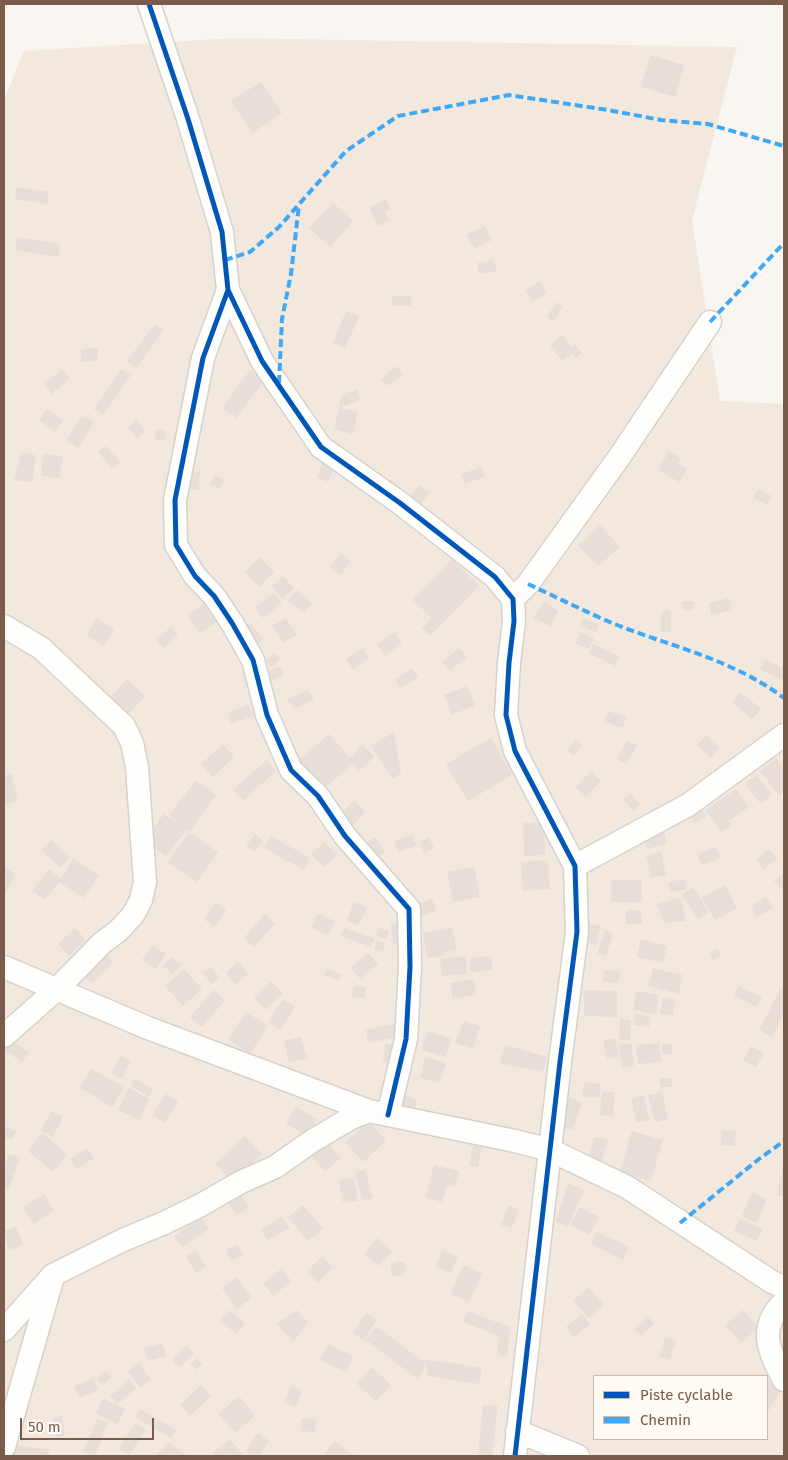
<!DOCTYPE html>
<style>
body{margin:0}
#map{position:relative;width:788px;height:1460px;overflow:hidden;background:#f9f5f0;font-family:"Fira Sans",sans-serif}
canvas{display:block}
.frame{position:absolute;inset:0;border:5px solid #7a5c4d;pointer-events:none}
.legend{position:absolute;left:593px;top:1375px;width:175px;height:65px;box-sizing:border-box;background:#fffaf3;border:1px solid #cabbb1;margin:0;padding:6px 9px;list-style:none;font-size:15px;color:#7a5c4d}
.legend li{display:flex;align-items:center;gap:10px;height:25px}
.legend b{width:25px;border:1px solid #cabbb1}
.scale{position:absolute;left:20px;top:1418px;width:134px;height:22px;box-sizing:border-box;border:2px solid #7a5c4d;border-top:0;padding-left:6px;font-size:15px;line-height:18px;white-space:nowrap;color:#7a5c4d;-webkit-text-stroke:4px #fffaf3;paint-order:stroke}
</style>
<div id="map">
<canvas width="788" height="1460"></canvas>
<div class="frame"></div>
<ul class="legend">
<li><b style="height:6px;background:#0057b8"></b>Piste cyclable</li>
<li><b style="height:6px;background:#3fa9f5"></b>Chemin</li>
</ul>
<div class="scale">50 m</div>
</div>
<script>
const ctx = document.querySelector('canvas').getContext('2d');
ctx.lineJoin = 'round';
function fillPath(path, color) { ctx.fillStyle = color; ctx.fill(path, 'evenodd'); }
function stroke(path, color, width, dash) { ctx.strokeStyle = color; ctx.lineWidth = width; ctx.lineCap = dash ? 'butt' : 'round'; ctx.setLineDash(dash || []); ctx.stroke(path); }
const residential = new Path2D(`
 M234,38L737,47L692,220L720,401L784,404V1456H4V100L24,51ZM594,1376H767V1439H594Z`);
const commercial = new Path2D(`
 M547,1366L587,1394L571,1446L523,1429L532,1371Z`);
const building = new Path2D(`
 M650,55L684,65L675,97L641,87Z
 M261,82L282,113L252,133L231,101Z
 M17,187L49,192L47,204L15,199Z
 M386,200L391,209L385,212L389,221L378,226L369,207Z
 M333,203L353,221L330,247L309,228Z
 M485,226L492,240L474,249L467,234Z
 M17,237L60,244L58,257L15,250Z
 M494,260L497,271L479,274L477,263Z
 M540,281L547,294L532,302L525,290Z
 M392,296H411V306H393Z
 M556,302L563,306L554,321L547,317Z
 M346,311L359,316L345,348L333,343Z
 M155,324L164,330L136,368L127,361Z
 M562,335L572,347L575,344L582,353L576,358L572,353L562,361L550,346Z
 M98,348V361L81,362V349Z
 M397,366L403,374L387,386L381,379Z
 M62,369L70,378L52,394L44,384Z
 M121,369L131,375L103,415L94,409Z
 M250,370L264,381L236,418L222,408Z
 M357,389L361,400L339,408L358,412L353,434L334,429L339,408L341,395Z
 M47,409L63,421L55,432L39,420Z
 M82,415L94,422L78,448L66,441Z
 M136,420L145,431L137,438L128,428Z
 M157,429L164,430L167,435L163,441H157L154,435Z
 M106,446L120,462L113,469L98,452Z
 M669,451L681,458L678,464L687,469L679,482L658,470Z
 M21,452L35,455L33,482L14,480Z
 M43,454L63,456L60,478L41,476Z
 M323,461L335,465L329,482L317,478Z
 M482,467L485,477L464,484L461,474Z
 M182,472H200L199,490L181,489Z
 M214,475L224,479L220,489L210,485Z
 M419,485L429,493L414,512L404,503Z
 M758,489L772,496L767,505L753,498Z
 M600,525L620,547L598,566L578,545Z
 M341,553L351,561L340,575L330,567Z
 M260,557L274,572L259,587L245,572Z
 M452,559L479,586L430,636L422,628L432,618L412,599Z
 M283,576L294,589L282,599L272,586Z
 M297,590L312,603L304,613L288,601Z
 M274,593L282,603L263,618L255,607Z
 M729,598L732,610L711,615L709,603Z
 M544,601L558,611L551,626L533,618Z
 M682,601H694V610H682Z
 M203,604L216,622L200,633L187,616Z
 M671,611V632H661V612Z
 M97,618L114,629L104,646L87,635Z
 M286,618L297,635L283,642L272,626Z
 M582,618L599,624L597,632L580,626Z
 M249,623L264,639L255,647L240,631Z
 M171,627L178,635L163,648L156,640Z
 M394,632L402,643L385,656L377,645Z
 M581,632L594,638L589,649L575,643Z
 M593,644L620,657L615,666L589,653Z
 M363,648L369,658L353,669L346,659Z
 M459,648L467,657L450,671L442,662Z
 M275,653L280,659L271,667L265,661Z
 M765,659L784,669V681L760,669Z
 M280,667L284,676L268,682L265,672Z
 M412,668L418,677L400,688L395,680Z
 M127,679L145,696L122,721L104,704Z
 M467,686L475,706L451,715L444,695Z
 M307,690L314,699L295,709L287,700Z
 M740,692L761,709L752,719L732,702Z
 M248,705L254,716L231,724L229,712Z
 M608,711L626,717L623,728L604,722Z
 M394,732L401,773L393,779L371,746Z
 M329,734L350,758L362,744L374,757L359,771L354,763L322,790L297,762Z
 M706,735L719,748L711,758L697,745Z
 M491,738L512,775L468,801L446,764Z
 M575,740L582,745L574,756L567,751Z
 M627,740L637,745L627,764L617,759Z
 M223,744L234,757L213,777L201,764Z
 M776,758L784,769V791L779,795L760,771Z
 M267,760L276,771L243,801L233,790Z
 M591,771L601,781L586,797L576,787Z
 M12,774L18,801L4,805V776Z
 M756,775L772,795L761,804L745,784Z
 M196,780L216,795L189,832L186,830L166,856L144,840L164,814L181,826L169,815Z
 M736,789L749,807L728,821L731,825L721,832L706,810Z
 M630,794L640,805L633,811L623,799Z
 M354,800L365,811L353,825L341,814Z
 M701,808L706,816L695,823L689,815Z
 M544,822L545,855L524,856L523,823Z
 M664,831L667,844L647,849L644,836Z
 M189,832L218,852L197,882L168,862Z
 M255,834L263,840L255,852L246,846Z
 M413,834L416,846L398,852L394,841Z
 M271,836L310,858L304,870L264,848Z
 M375,837L385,852L374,860L364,845Z
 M429,838L434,848L424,853L420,842Z
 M51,840L70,857L61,868L41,850Z
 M325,842L337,855L324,867L311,854Z
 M716,847L720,858L701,865L697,854Z
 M769,849L777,859L763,869L756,860Z
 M661,852L666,875L651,878L646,855Z
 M73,859L99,875L84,898L59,882L44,900L32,891L49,869L61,879Z
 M548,860L550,889L523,891L521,862Z
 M4,867L16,874L4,896Z
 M474,867L480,897L453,902L447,872Z
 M784,872V892L774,881Z
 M685,879L687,889L670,892L668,882Z
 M611,880H642V902H611Z
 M725,885L737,908L715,920L702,897Z
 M693,887L709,912L698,919L682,894Z
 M766,897L773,908L757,917L751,906Z
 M680,898L686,921L664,923L657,904Z
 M432,899L436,911L422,916L417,904Z
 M216,902L226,910L214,927L204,919Z
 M354,902L368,907L358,925L347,921Z
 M626,910H641L642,924H626Z
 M264,914L275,923L254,947L244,938Z
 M317,914L335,921L329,935L311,928Z
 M402,922L405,944L393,945L391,924Z
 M589,923L601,926L596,945L583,941Z
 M379,927L389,931L386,939L376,935Z
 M452,927L457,951L444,952L443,956L427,958L423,933Z
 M75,928L86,940L69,956L58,944Z
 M344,928L374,938L371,947L341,936Z
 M605,930L613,933L606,956L597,953Z
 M641,939L667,946L663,963L637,957Z
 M376,941L385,943L383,952L374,950Z
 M152,945L166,954L156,969L142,960Z
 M718,949L721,957L712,960L710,951Z
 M101,951L113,962L92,983L81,972Z
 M368,953L378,964L360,979L351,967Z
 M466,956L467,974L442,976L440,959Z
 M491,956L492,970L471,972L470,958Z
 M171,957L181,965L173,974L163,966Z
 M238,962L248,974L236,985L226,973Z
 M211,967L219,977L212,984L203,973Z
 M653,968L683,975L679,994L648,986Z
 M184,969L202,989L183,1006L165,986Z
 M326,969L342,974L339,981L324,975Z
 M604,970L620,971L619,983L603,982Z
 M473,979L476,995L453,999L450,983Z
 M271,981L283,994L266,1010L254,997Z
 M354,985L366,988L364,999L351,996Z
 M738,986L762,997L757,1007L734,996Z
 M782,986L784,987V1013L772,1037L759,1030Z
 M214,990L225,1000L202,1027L190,1017Z
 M584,990L617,991V1017L584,1016Z
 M636,991L659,995L656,1014L633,1010Z
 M663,997L675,999L673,1016L660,1014Z
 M283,999L295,1006L281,1030L268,1022Z
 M246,1012L268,1026L250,1054L228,1039Z
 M635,1014L651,1017L649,1027L634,1025Z
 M620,1019L631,1020L630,1040L619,1039Z
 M464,1021L480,1026L473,1049L455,1043Z
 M394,1024L397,1037L368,1043L366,1030Z
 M427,1031L451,1039L446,1057L422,1050Z
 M301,1037L307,1058L289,1062L284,1041Z
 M8,1038L29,1052L22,1062L4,1050V1044Z
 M615,1038L619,1057L607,1059L603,1040Z
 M631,1043L634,1066L622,1067L619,1045Z
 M659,1043L661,1062L638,1064L636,1045Z
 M385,1044L399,1045L397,1064L383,1062Z
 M662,1044H672V1054H662Z
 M505,1045L547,1057L543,1072L500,1063Z
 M751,1046L764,1053L756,1067L743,1060Z
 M121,1055L131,1060L122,1079L112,1073Z
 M425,1057L446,1063L440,1083L420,1078Z
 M91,1068L124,1087L112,1107L80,1088Z
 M135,1078L153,1089L149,1097L131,1086Z
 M660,1078H672V1087H660Z
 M584,1082L601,1084L599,1098L582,1096Z
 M129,1088L149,1099L139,1120L118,1110Z
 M602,1091L615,1092L613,1116L600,1115Z
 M662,1092L668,1119L655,1122L648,1095Z
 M166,1094L178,1102L164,1123L152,1115Z
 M400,1094L417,1100L411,1119L394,1113Z
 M644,1095L649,1120L636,1122L631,1098Z
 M567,1097L582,1102L573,1130L558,1125Z
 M296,1107L317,1119L308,1136L286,1124Z
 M51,1111L63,1117L53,1137L41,1131Z
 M369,1121L386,1141L363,1162L345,1142Z
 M4,1126L16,1131L12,1140L4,1136Z
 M722,1130L736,1131L735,1146L721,1145Z
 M632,1131L663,1140L651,1181L620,1172Z
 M42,1133L67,1154L53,1172L28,1151Z
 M245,1136L262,1154L232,1182L215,1163Z
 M594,1137L608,1140L601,1164L588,1161Z
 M326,1141L341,1158L325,1171L310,1155Z
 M473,1145L482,1146L478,1167L469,1166Z
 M87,1148L94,1158L77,1169L70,1159Z
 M9,1154L20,1158L9,1189L4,1187V1168Z
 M434,1165L459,1171L455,1187L447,1185L442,1202L426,1198Z
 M783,1167H784V1197L777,1195Z
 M365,1170L373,1198L362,1201L355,1172Z
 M354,1178L358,1201L343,1203L339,1180Z
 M568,1183L584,1190L568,1226L556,1222Z
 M239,1192L249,1207L237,1215L227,1201Z
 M752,1192L767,1199L757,1223L742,1216Z
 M44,1194L54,1210L34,1224L23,1208Z
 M303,1205L323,1229L308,1241L288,1217Z
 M508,1205L519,1209L512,1228L501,1225Z
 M580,1207L599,1217L589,1235L570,1225Z
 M201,1217L209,1229L182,1247L174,1236Z
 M282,1217L289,1228L268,1240L261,1230Z
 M740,1219L763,1229L757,1241L734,1231Z
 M16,1227L23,1245L9,1250L4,1231Z
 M597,1232L629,1247L623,1260L591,1244Z
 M377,1238L392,1251L379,1266L364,1254Z
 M238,1244L243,1255L231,1261L226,1250Z
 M196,1250L206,1266L196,1273L186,1256Z
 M442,1250L458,1256L451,1273L435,1267Z
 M322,1256L333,1267L318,1283L307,1272Z
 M399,1261L405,1264L406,1271L401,1276H394L390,1270L392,1263Z
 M463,1265L482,1273L469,1302L451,1294Z
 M281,1269L291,1281L273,1296L263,1283Z
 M237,1277L252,1298L236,1309L222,1288Z
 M588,1287L604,1305L589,1318L573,1301Z
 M229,1310L245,1323L236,1334L220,1320Z
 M297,1310L301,1316L309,1322L294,1341L283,1332L277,1323Z
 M743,1310L758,1328L741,1343L725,1325Z
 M467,1311L510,1327L507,1358L497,1354L499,1336L463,1322Z
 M366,1313L376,1320L364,1340L353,1333Z
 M582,1314L590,1324L574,1337L566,1327Z
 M647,1316L654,1323L642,1336L634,1329Z
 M376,1326L425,1363L419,1380L366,1340Z
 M665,1337L676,1340L670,1360L659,1357Z
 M162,1343L166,1356L148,1361L144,1348Z
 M328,1344L353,1356L346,1372L320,1360Z
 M187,1346L194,1354L179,1367L172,1359Z
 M197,1358L202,1364L196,1370L191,1363Z
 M424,1359L482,1368L479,1384L428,1376Z
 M139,1363L151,1380L140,1388L128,1371Z
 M372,1367L391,1385L376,1401L356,1383Z
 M104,1371L112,1376L103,1385L96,1379Z
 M94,1378L95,1383L99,1388L93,1392L81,1397L76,1392L74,1386Z
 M767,1379L782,1389L767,1413Z
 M129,1380L136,1388L117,1404L110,1396Z
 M201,1385L211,1396L190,1416L180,1405Z
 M291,1386L302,1390L296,1407L284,1402Z
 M239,1396L255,1416L235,1433L218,1414Z
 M103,1398L125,1409L117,1424L96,1413Z
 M483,1405L498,1406L492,1456L478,1454Z
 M140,1409L176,1430L171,1438L135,1417Z
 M62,1416L65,1436L56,1437L53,1417Z
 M301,1418L316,1419L315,1432L301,1431Z
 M97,1419L108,1423L95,1456H94L83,1452Z
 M136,1423L146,1430L129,1455L119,1448Z
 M258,1433L269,1441L259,1456H252L245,1452Z
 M230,1439L244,1456H215L212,1453Z
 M334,1441L355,1456H323Z
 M168,1442L187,1456H156Z
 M11,1445L49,1449L48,1456H10Z`);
const minor = new Path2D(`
 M149,4L188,119L222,232L228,290L262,361L321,447L400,503L495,577L513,599L514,621L509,663L506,715L515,751L575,866L577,932L560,1062L515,1456
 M228,290L203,358L175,500L176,545L195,576L214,596L232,623L253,660L267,715L291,770L318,796L345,836L409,909L410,967L406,1039L388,1115
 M513,599L528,584L620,456L710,322
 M4,626L41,648L124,726L132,743L137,767L145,882L141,900L133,915L118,931L102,943L57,989L4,1036
 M575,866L688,805L784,735
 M4,967L148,1028L369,1111
 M784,1302C757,1328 769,1352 784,1380
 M4,1330L53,1275L123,1240L164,1223L201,1205L241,1182L275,1167L312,1141L351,1118L369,1111L515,1141L550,1150L627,1187L772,1282L784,1287
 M517,1431L578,1456
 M4,1447L52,1280`);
const quiet = new Path2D(`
 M225,260L250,252L279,227L346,151L398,116L509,95L608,110L661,120L708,124L784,146
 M710,322L784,243
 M279,383L282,319L291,274L299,205
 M528,584C556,597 584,611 612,623C672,647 732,659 784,698
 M680,1223L759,1159L784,1141`);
const cycleway = new Path2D(`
 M149,4L188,119L222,232L228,290L262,361L321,447L400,503L495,577L513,599L514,621L509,663L506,715L515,751L575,866L577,932L560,1062L515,1456
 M228,290L203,358L175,500L176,545L195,576L214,596L232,623L253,660L267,715L291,770L318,796L345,836L409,909L410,967L406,1039L388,1115`);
fillPath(residential, '#f2e8de');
fillPath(commercial, '#f6e8e1');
fillPath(building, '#e6ded7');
stroke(minor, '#d7d1cb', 25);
stroke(minor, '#fefefd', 22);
stroke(quiet, '#3fa9f5', 4, [8, 4]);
stroke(cycleway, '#0057b8', 5);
</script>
